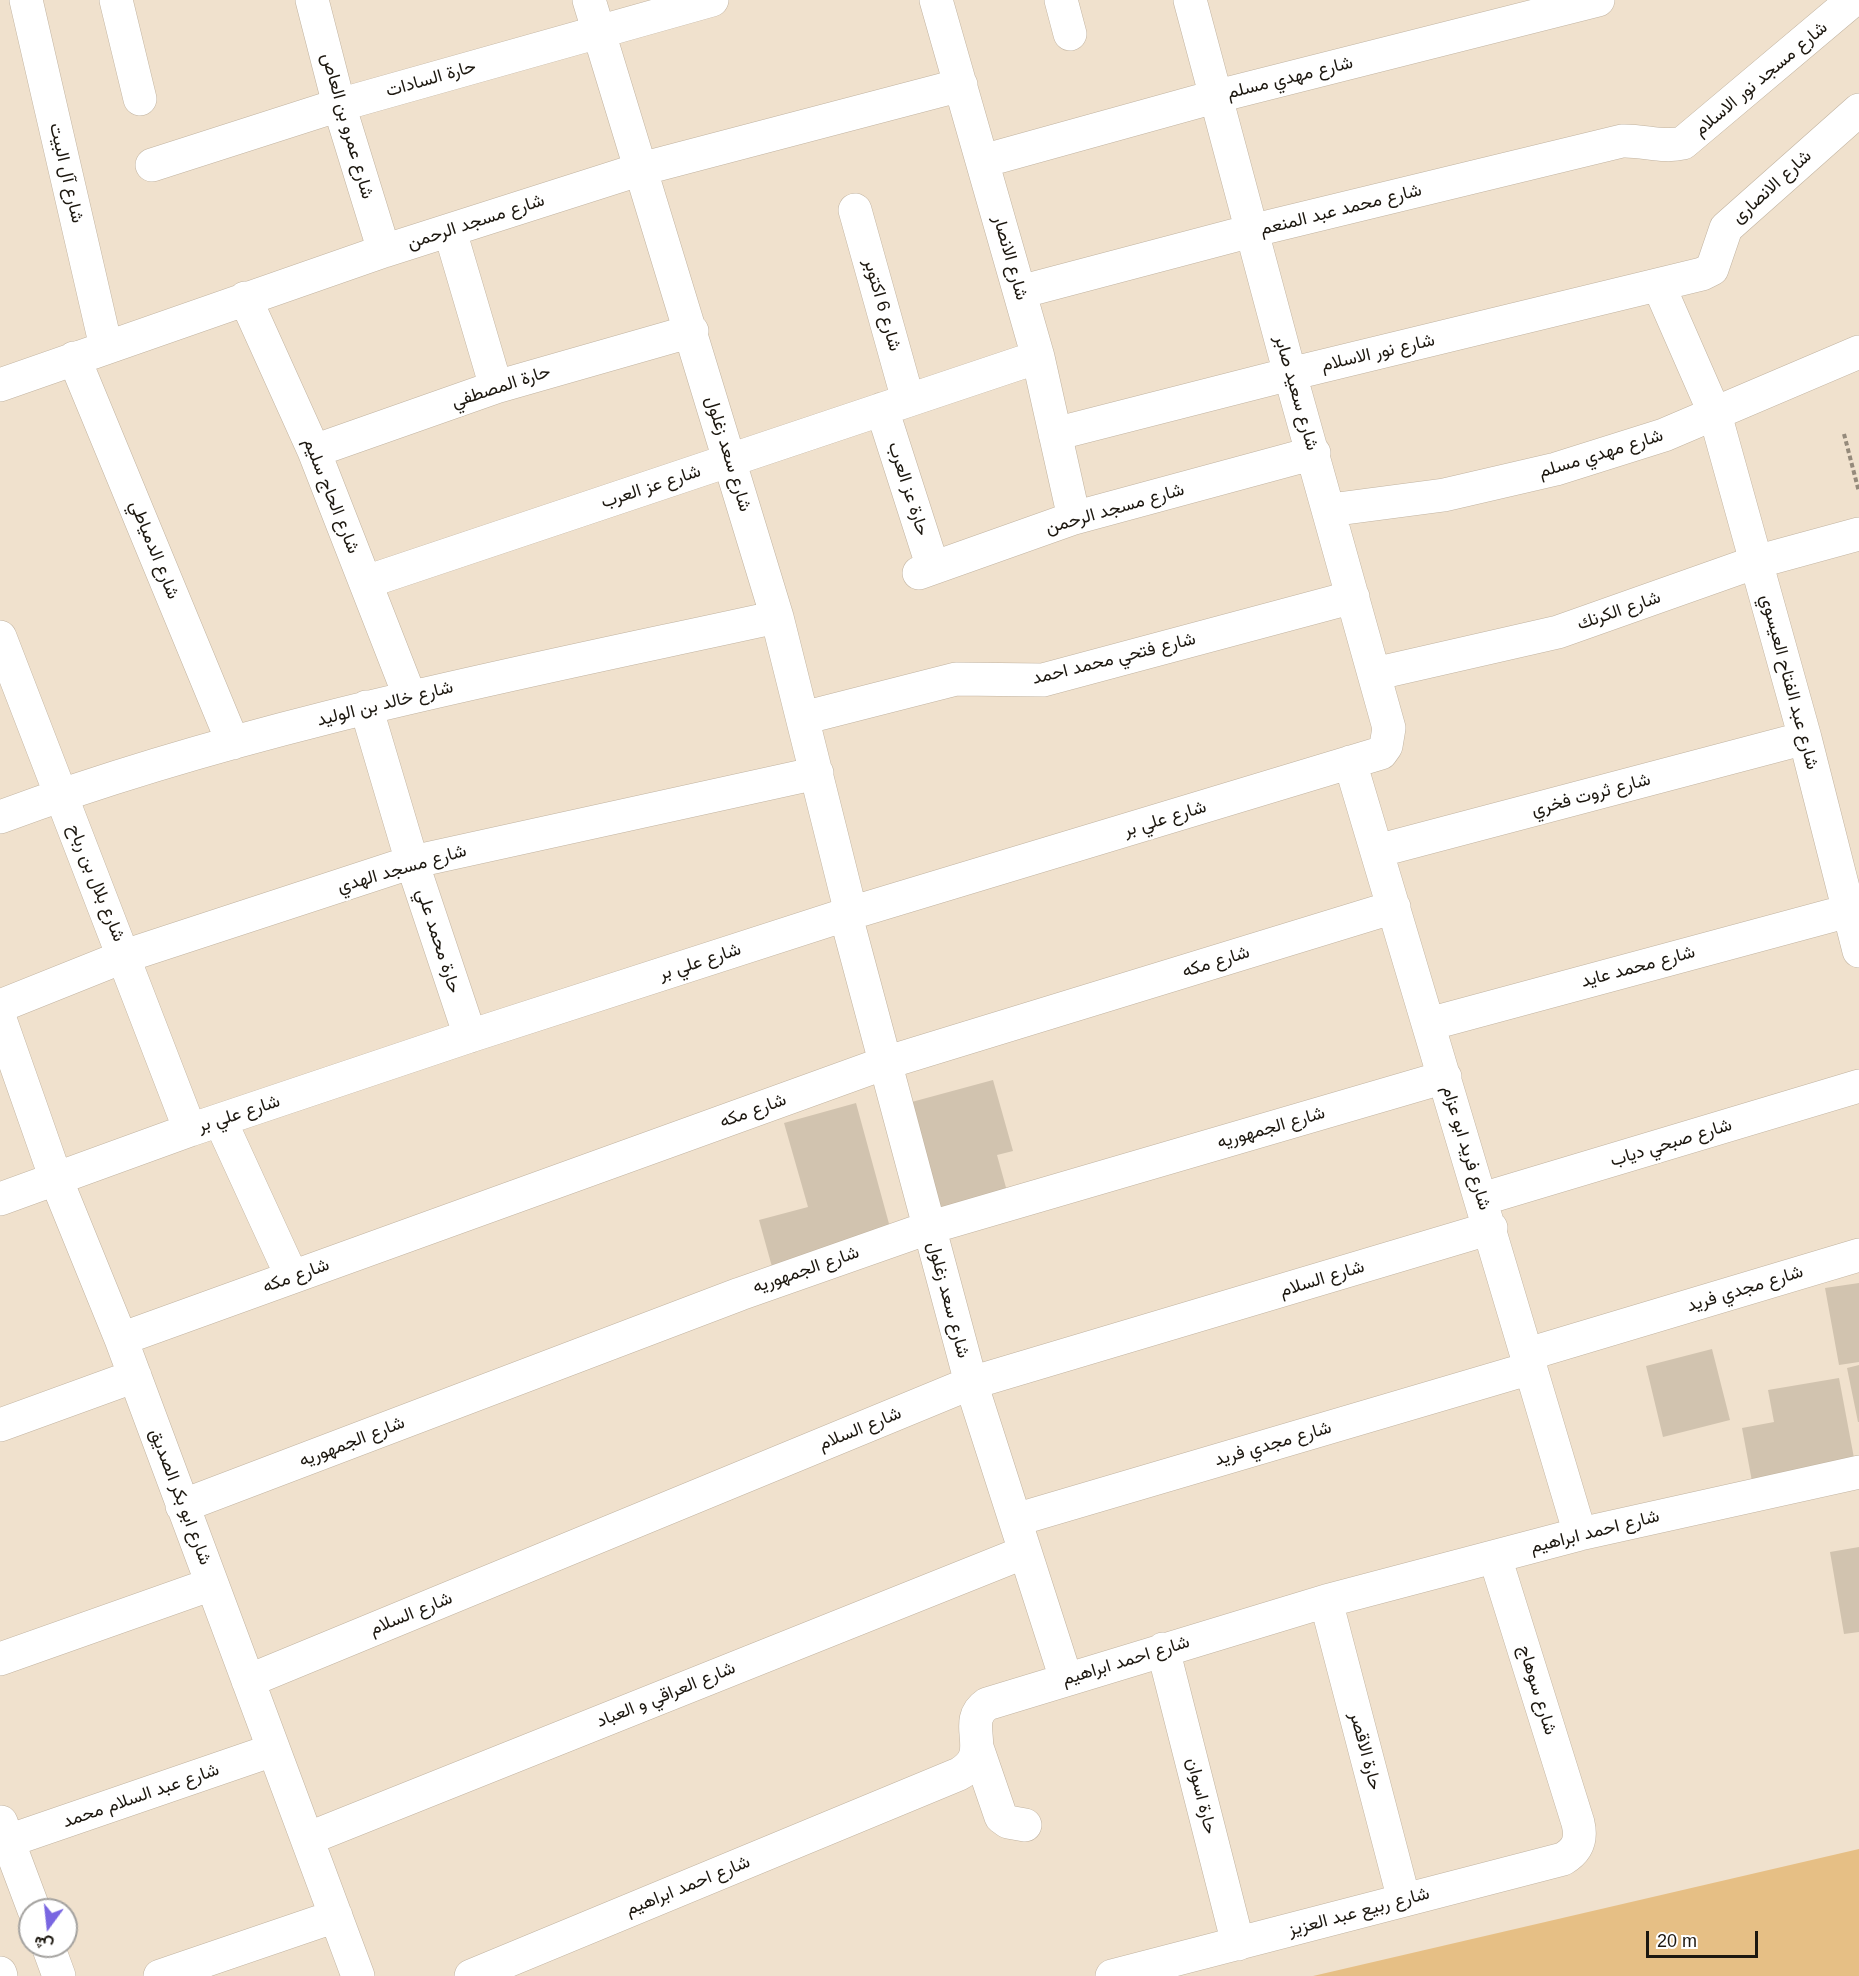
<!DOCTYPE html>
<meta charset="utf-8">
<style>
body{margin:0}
#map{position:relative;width:1859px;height:1976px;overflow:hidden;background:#f0e1cd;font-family:Helvetica,Vazirmatn,sans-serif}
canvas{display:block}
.north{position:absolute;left:18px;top:1898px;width:60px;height:60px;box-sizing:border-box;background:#fff;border:2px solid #a4a29f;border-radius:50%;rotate:195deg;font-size:16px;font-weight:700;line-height:24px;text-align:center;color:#1c170f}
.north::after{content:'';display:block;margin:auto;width:21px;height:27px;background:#7966e1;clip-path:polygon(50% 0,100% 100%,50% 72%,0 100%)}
.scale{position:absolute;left:1646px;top:1931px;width:112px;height:27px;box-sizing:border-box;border:3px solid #1c170f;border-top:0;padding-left:8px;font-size:18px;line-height:21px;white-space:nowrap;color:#1c170f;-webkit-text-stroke:4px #fff;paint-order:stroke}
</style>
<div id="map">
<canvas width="1859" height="1976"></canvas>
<div class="north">ش</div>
<div class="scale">20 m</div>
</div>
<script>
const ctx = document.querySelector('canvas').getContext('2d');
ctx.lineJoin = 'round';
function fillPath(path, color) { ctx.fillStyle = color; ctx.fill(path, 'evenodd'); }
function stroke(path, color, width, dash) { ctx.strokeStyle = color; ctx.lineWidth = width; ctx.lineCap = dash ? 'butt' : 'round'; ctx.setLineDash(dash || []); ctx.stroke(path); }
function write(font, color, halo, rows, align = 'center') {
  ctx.font = font + ' Helvetica,Vazirmatn,sans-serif'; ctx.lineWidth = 5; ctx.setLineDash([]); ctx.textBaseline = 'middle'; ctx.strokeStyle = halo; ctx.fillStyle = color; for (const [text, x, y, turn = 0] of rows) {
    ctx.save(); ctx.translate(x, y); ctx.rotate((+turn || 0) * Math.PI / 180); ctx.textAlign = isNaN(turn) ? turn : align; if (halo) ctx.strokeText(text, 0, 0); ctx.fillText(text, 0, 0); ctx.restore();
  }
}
const green = new Path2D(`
 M1859,1849V1976H1313Z`);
const building = new Path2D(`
 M993,1080L1013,1151L997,1155L1010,1202L939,1220L908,1103Z
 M856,1103L894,1242L774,1274L759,1220L808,1207L784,1123Z
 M1859,1283V1362L1839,1365L1825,1288Z
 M1712,1349L1730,1420L1663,1437L1646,1366Z
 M1859,1365V1422H1858L1847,1368Z
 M1839,1378L1857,1474L1754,1492L1742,1428L1774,1422L1768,1390Z
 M1859,1547V1632L1844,1634L1830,1552Z`);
const path = new Path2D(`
 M1844,434L1859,492`);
const minor = new Path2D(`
 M26,0L106,347
 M116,0L140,99
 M312,0L339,105L384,251
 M589,0L777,617L851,913
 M936,0L1038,357L1074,518
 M1061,0L1070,34
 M983,161L1214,97L1598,0
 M152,165L339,105L712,0
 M855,210L908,400
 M450,231L496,387
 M1659,286L1715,414L1805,738L1859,951
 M1020,292L1251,231L1622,141C1643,140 1663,148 1683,143L1853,0
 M245,298L314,451L410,697
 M74,358L233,743
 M0,385L384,251L641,169L961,85
 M882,409L933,568
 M1055,434L1290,374L1702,274L1712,269L1726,228L1859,110
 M314,451L496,387L692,331
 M1330,510L1444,495L1556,469L1664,435L1859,352
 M919,573L1074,518L1314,453
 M366,582L1038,357
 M0,637L190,1130
 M1374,674L1558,632L1756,562L1859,534
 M366,707L412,862L470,1036
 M803,718L956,679L1043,680L1353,597
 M1350,762L1580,1534
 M0,817C251,724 516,674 777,617
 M1377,851L1805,738
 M846,916L971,1383L1066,1679
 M0,1006L125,956L412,862L817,773
 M0,1019L56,1179L121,1339L358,1976
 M1429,1024L1848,911
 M220,1120L292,1277
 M0,1199L190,1130L470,1036L851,913L1381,753L1386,746L1389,728L1290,374L1190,0
 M1482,1199L1859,1086
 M121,1339L885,1063L1394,907
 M1528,1354L1859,1255
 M0,1425L135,1376
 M182,1506L740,1294L928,1228L1445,1077
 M1015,1520L1531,1368
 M1326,1601L1404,1900
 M1163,1649L1238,1944
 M0,1659L212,1584
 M248,1681L971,1383L1491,1228
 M978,1750L1001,1817L1008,1822L1025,1825
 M1,1822L34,1910
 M307,1839L1025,1552
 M8,1841L273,1750
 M48,1946L59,1976
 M0,1973L1,1976
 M160,1976L336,1916
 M471,1976L959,1774C996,1753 959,1723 987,1704L1326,1601L1580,1534L1859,1472
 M1112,1976L1563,1859C1578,1850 1582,1840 1578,1823L1495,1557`);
const streetNames = [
 ["شارع مهدي مسلم",1290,78,-14],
 ["حارة السادات",431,79,-16],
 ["شارع مسجد نور الاسلام",1761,79,-40],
 ["شارع عمرو بن العاص",347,126,74],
 ["شارع آل البيت",66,173,77],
 ["شارع الانصارى",1772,187,-42],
 ["شارع محمد عبد المنعم",1341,210,-14],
 ["شارع مسجد الرحمن",476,222,-18],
 ["شارع الانصار",1010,258,74],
 ["شارع 6 اكتوبر",882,305,74],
 ["شارع نور الاسلام",1378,353,-13],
 ["حارة المصطفي",501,387,-18],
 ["شارع سعيد صابر",1296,393,74],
 ["شارع سعد زغلول",728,454,73],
 ["شارع مهدي مسلم",1601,454,-17],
 ["شارع عز العرب",651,487,-18],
 ["حارة عز العرب",908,489,72],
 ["شارع الحاج سليم",331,496,68],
 ["شارع مسجد الرحمن",1115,509,-16],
 ["شارع الدمياطي",154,550,68],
 ["شارع الكرنك",1619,611,-19],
 ["شارع فتحي محمد احمد",1114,659,-14],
 ["شارع عبد الفتاح العيسوي",1789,682,75],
 ["شارع خالد بن الوليد",385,704,-14],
 ["شارع ثروت فخري",1591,795,-15],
 ["شارع علي بر",1165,819,-17],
 ["شارع مسجد الهدي",402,869,-16],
 ["شارع بلال بن رباح",96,883,68],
 ["حارة محمد علي",438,941,72],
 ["شارع علي بر",700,962,-18],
 ["شارع مكه",1216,962,-17],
 ["شارع محمد عايد",1638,967,-15],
 ["شارع مكه",753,1111,-20],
 ["شارع علي بر",239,1114,-18],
 ["شارع الجمهوريه",1271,1128,-16],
 ["شارع صبحي دياب",1671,1143,-17],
 ["شارع فريد ابو عزام",1466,1148,73],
 ["شارع الجمهوريه",806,1270,-19],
 ["شارع مكه",296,1276,-20],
 ["شارع السلام",1322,1279,-17],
 ["شارع مجدي فريد",1745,1289,-17],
 ["شارع سعد زغلول",948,1300,75],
 ["شارع السلام",860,1429,-22],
 ["شارع الجمهوريه",352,1442,-21],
 ["شارع مجدي فريد",1273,1444,-16],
 ["شارع ابو بكر الصديق",180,1497,69],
 ["شارع احمد ابراهيم",1595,1532,-14],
 ["شارع السلام",411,1614,-22],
 ["شارع احمد ابراهيم",1126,1661,-17],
 ["شارع سوهاج",1537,1690,73],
 ["شارع العراقي و العباد",666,1695,-22],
 ["حارة الاقصر",1365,1751,75],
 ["شارع عبد السلام محمد",141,1796,-19],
 ["حارة اسوان",1201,1796,76],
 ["شارع احمد ابراهيم",688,1886,-22],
 ["شارع ربيع عبد العزيز",1359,1912,-15]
];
fillPath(green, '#e6bf85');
fillPath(building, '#d1c3af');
stroke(minor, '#c1b3a0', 34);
stroke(path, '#958a7b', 4, [4.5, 3]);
stroke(minor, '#fff', 33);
write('18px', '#1c170f', '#fff', streetNames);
</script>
